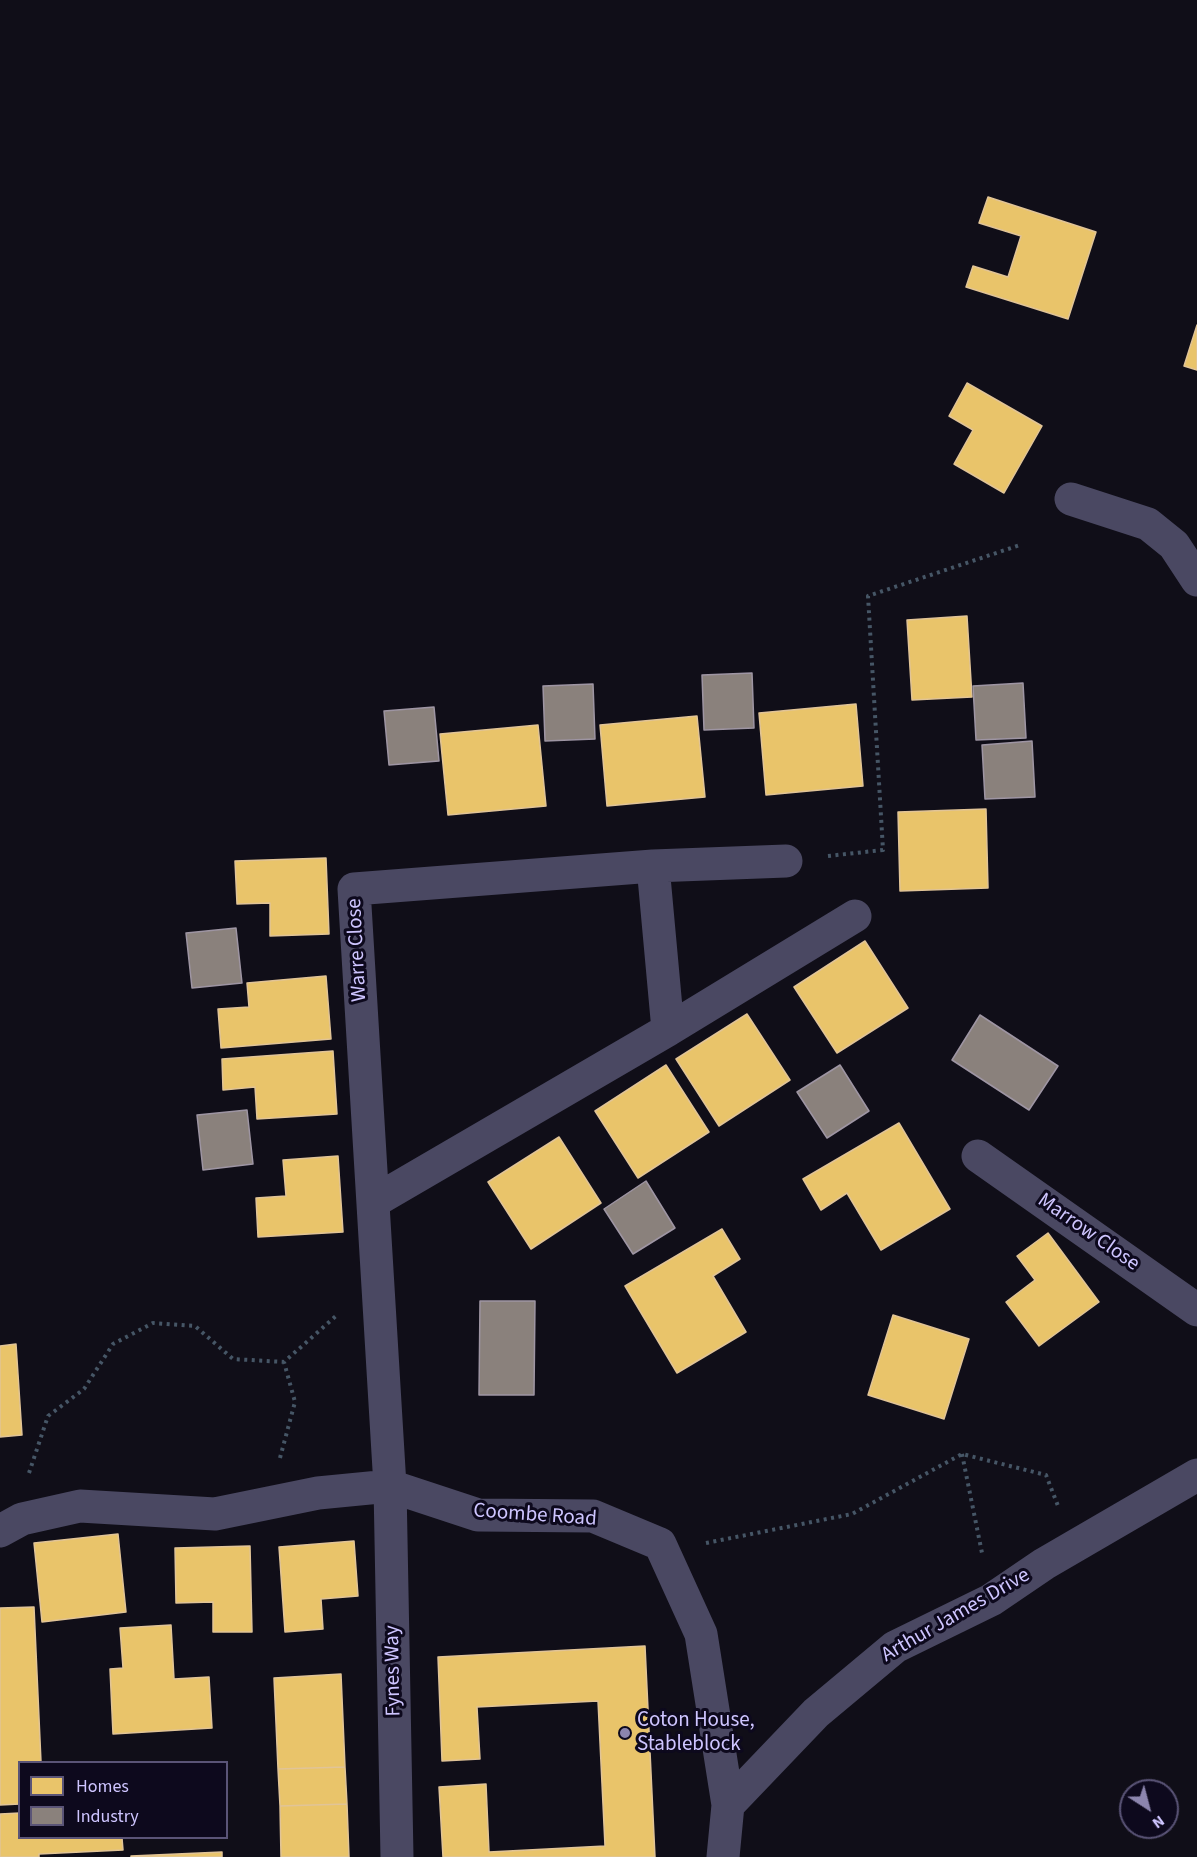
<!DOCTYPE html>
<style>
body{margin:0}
#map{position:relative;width:1197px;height:1857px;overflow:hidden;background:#100e18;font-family:"Source Sans 3",sans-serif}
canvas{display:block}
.legend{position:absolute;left:18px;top:1761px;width:210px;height:78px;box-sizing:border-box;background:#0d091d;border:2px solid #5a5477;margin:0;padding:8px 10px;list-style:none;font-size:18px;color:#cec5ff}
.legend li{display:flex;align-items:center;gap:12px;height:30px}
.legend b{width:30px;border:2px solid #5a5477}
.north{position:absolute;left:1119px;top:1779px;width:60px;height:60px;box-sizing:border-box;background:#0d091d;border:2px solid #5a5477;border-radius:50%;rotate:144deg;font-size:16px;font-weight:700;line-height:24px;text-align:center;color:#cec5ff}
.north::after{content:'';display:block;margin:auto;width:21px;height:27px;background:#8c85ae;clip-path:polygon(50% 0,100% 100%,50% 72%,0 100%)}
</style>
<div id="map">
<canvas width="1197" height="1857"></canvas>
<ul class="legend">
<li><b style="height:16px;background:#e9c46a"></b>Homes</li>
<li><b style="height:16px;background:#8a817c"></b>Industry</li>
</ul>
<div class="north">N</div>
</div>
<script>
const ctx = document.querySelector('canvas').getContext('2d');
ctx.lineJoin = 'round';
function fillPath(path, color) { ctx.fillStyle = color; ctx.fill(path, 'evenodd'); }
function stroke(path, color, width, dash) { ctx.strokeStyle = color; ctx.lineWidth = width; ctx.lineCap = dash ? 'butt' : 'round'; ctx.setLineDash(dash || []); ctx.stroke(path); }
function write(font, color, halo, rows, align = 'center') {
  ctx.font = font + ' "Source Sans 3",sans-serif'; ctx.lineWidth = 6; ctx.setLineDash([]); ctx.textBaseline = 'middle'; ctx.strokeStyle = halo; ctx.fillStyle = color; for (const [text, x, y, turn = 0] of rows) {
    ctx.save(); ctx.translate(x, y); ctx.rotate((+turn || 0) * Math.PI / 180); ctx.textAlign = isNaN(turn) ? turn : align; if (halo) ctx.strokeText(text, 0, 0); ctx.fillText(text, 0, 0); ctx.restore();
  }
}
const homes = new Path2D(`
 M988,197L1096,232L1068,319L966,287L973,266L1008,277L1021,236L979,223Z
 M1197,325V370L1184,366Z
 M967,383L1042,426L1004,493L954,464L973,430L949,416Z
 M967,616L972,697L912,700L907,620Z
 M856,704L863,786L766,795L759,713Z
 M697,716L705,797L607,806L600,725Z
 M538,725L546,806L448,815L440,734Z
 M986,809L988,888L900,891L898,812Z
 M326,858L329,934L270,936V903L237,904L235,861Z
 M865,941L908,1008L837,1053L794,987Z
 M326,976L331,1039L221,1048L218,1009L249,1007L247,983Z
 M747,1014L790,1080L719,1126L676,1059Z
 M333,1051L337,1114L257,1119L255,1087L223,1090L222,1059Z
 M666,1065L709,1132L638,1178L595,1111Z
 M899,1123L950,1209L881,1250L847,1193L821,1210L803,1179Z
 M559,1137L601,1203L531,1249L488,1182Z
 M338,1156L343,1232L258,1237L256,1198L286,1196L283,1160Z
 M722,1229L740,1259L713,1276L746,1332L677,1373L625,1286Z
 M1048,1233L1099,1302L1039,1346L1006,1302L1035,1280L1017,1256Z
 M893,1315L969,1339L944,1419L868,1395Z
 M16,1344L22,1435L0,1437V1346Z
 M118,1534L126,1612L42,1622L34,1543Z
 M354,1541L358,1596L321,1599L323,1629L285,1632L279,1547Z
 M250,1546L252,1632H213V1602L176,1603L175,1548Z
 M34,1607L41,1762H20V1804L0,1805V1608Z
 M171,1625L174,1679L209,1677L212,1728L113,1734L110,1669L123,1668L120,1628Z
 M645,1646L655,1857H443L439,1787L486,1784L489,1852L605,1846L598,1701L477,1707L480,1759L442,1761L438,1657Z
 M341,1674L345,1767L278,1769L274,1678Z
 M345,1767L347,1804L280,1806L278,1769Z
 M347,1804L349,1857H281L280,1806Z
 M20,1813V1838H122L123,1850L39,1854V1857H0V1814Z
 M222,1852V1857H131V1856Z`);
const industry = new Path2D(`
 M752,673L754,728L704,730L702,675Z
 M1023,683L1026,738L976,740L973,686Z
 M593,684L595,739L545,741L543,686Z
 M434,707L439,761L389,765L384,711Z
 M1032,741L1035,797L985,799L982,745Z
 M236,928L242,983L192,988L186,933Z
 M980,1015L1058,1066L1029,1110L952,1060Z
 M840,1065L869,1111L827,1138L797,1092Z
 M247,1110L253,1164L203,1170L197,1115Z
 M646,1181L675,1228L633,1254L604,1209Z
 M480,1301H535L534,1395H479Z`);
const path = new Path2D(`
 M828,856L883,850L868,596L1020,545
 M962,1454L982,1553
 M280,1458L295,1402L284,1362L336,1316
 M29,1473L48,1416L84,1389L113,1344L153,1323L195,1326L233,1359L284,1362
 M706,1543L852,1514L962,1454L1046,1475L1058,1506`);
const minor = new Path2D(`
 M1071,499L1148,524L1174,545L1197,580
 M653,866L786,861
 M668,1030L855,916
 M978,1156L1197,1310
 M373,1202L668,1030L653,866L354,889L390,1486L397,1857
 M0,1531L22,1519L80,1506L215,1514L318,1493L390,1486L478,1515L593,1516L660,1544L701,1634L728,1805L723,1857
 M728,1805L816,1713L895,1647L991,1600L1044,1564L1197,1475`);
const markers = [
 [625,1733,6,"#8c85ae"]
];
const streetNames = [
 ["Warre Close",358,950,-93],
 ["Marrow Close",1088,1233,35],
 ["Coombe Road",535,1516,4],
 ["Arthur James Drive",956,1616,-30],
 ["Fynes Way",394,1671,-91]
];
const poiNames = [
 ["Coton House,",637,1721],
 ["Stableblock",637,1745]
];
fillPath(homes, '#e9c46a');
stroke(homes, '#e1c497', 1.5);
fillPath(industry, '#8a817c');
stroke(industry, '#9e95a3', 1.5);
stroke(path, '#465666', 4, [3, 4.5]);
stroke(minor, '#4a4862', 33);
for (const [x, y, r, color] of markers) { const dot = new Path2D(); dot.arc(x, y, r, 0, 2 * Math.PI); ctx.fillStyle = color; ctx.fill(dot); stroke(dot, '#0d091d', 2); }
write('21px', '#cec5ff', '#0d091d', streetNames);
write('21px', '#cec5ff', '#0d091d', poiNames, 'left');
</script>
